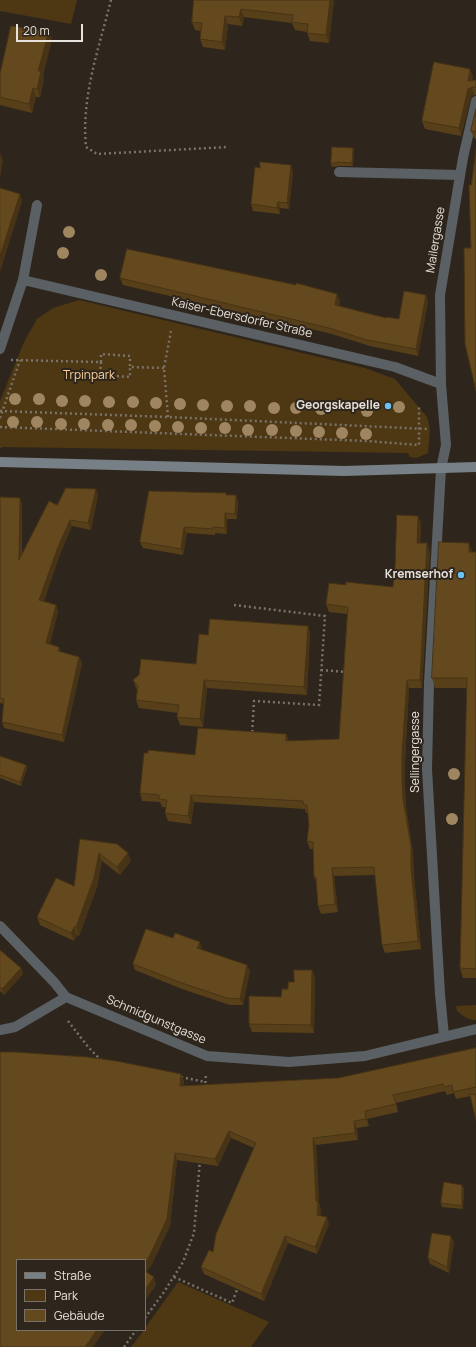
<!DOCTYPE html>
<meta charset="utf-8">
<style>
body{margin:0}
#map{position:relative;width:476px;height:1347px;overflow:hidden;background:#2e261c;font-family:Manrope,sans-serif}
canvas{display:block}
.legend{position:absolute;left:16px;top:1259px;width:130px;height:72px;box-sizing:border-box;background:#2e261c;border:1px solid #787168;margin:0;padding:5px 7px;list-style:none;font-size:12px;color:#e7e2db}
.legend li{display:flex;align-items:center;gap:8px;height:20px}
.legend b{width:20px;border:1px solid #787168}
.scale{position:absolute;left:16px;top:24px;width:67px;height:18px;box-sizing:border-box;border:2px solid #e7e2db;border-top:0;padding-left:5px;font-size:12px;line-height:14px;white-space:nowrap;color:#e7e2db;-webkit-text-stroke:3px #2e261c;paint-order:stroke}
</style>
<div id="map">
<canvas width="476" height="1347"></canvas>
<ul class="legend">
<li><b style="height:5px;background:#778086"></b>Straße</li>
<li><b style="height:11px;background:#4e3713"></b>Park</li>
<li><b style="height:11px;background:#65491e"></b>Gebäude</li>
</ul>
<div class="scale">20 m</div>
</div>
<script>
const ctx = document.querySelector('canvas').getContext('2d');
ctx.lineJoin = 'round';
function fillPath(path, color) { ctx.fillStyle = color; ctx.fill(path, 'evenodd'); }
function stroke(path, color, width, dash) { ctx.strokeStyle = color; ctx.lineWidth = width; ctx.lineCap = dash ? 'butt' : 'round'; ctx.setLineDash(dash || []); ctx.stroke(path); }
function write(font, color, halo, rows, align = 'center') {
  ctx.font = font + ' Manrope,sans-serif'; ctx.lineWidth = 4; ctx.setLineDash([]); ctx.textBaseline = 'middle'; ctx.strokeStyle = halo; ctx.fillStyle = color; for (const [text, x, y, turn = 0] of rows) {
    ctx.save(); ctx.translate(x, y); ctx.rotate((+turn || 0) * Math.PI / 180); ctx.textAlign = isNaN(turn) ? turn : align; if (halo) ctx.strokeText(text, 0, 0); ctx.fillText(text, 0, 0); ctx.restore();
  }
}
const green = new Path2D(`
 M0,0H77L71,24L0,11Z
 M79,300L365,368L395,379L427,417L430,430L428,453L417,458L410,457L408,453H405L2,447L0,449V401L24,342L37,319L53,308Z
 M476,1005V1020C468,1020 463,1016 457,1011L456,1006Z
 M178,1282L269,1322L251,1347H131L144,1330H145V1328Z`);
const path = new Path2D(`
 M111,0C99,48 81,97 86,147L97,154L228,147
 M11,360L101,362L100,375L130,377V367L164,368
 M101,362V354L130,356V367
 M0,411L168,417L428,429
 M168,417L164,368L171,331
 M0,418L20,360
 M0,427L367,441L419,445V407
 M234,605L325,616L319,705L254,701L252,735
 M321,670L347,672
 M68,1021L89,1048L102,1061
 M181,1077L205,1082
 M205,1088L206,1073
 M174,1277L232,1303L238,1287
 M145,1318L164,1292L183,1262L194,1233L200,1160
 M124,1347L136,1330`);
const service = new Path2D(`
 M339,172L460,175`);
const minor = new Path2D(`
 M23,280L395,367L441,384
 M0,349L23,280L37,205
 M0,926L54,982L66,997L207,1056L289,1062L365,1056L476,1029
 M0,1030L15,1027L66,997
 M444,1036L440,994L427,769L429,683L441,469L446,445L441,384L440,295L463,158L476,101`);
const secondary = new Path2D(`
 M0,462L344,471L476,467`);
const trees = [
 [69,232],
 [63,253],
 [101,275],
 [15,399],
 [39,399],
 [62,401],
 [85,401],
 [109,402],
 [133,402],
 [156,403],
 [180,404],
 [203,405],
 [227,406],
 [250,406],
 [399,407],
 [274,408],
 [296,408],
 [321,409],
 [367,411],
 [13,422],
 [37,422],
 [61,424],
 [84,424],
 [108,425],
 [131,425],
 [155,426],
 [178,427],
 [201,428],
 [225,428],
 [248,430],
 [272,430],
 [296,431],
 [319,432],
 [342,433],
 [366,434],
 [454,774],
 [452,819]
];
const wall = new Path2D(`
 M194,0H334L329,43L310,41L307,32L295,30L292,23L244,17L242,26L228,24L225,50L203,47L200,39L201,31L195,30L192,22Z
 M52,39L43,75L44,80L40,97H36L32,113L0,105V74Z
 M470,69L473,77L472,80H476V95H474L471,97L461,136L425,129L422,121Z
 M476,109V139L474,138L471,131Z
 M353,148L354,151L353,166H339L332,167L331,164Z
 M293,171L289,209L280,208V214L253,211L251,204Z
 M120,278L337,294L340,301L339,306L386,318L399,319L426,295L428,302L418,356L370,346L332,334L123,285Z
 M226,493L227,495H236L238,501L237,519H227V534L215,533V535L187,533L183,555L143,548L140,542Z
 M98,495L91,530L72,526L60,554L44,601L56,605L58,611L50,644L59,647L61,652L79,657L82,663L64,742L4,728L2,722L4,704L0,703V497L20,498L22,504V556L57,505Z
 M418,516L421,524L420,543L430,551L422,688H409L405,762V787L406,807L413,854L414,876L421,949L385,953L382,945L375,875L334,876L338,912L321,914L318,906L317,884L314,877V849H310L307,841L309,825L308,813H306L305,809L194,802L191,824L168,821L165,813L166,807H162L160,802L142,801L140,793L195,755L286,734L289,741L339,739L347,614L329,612L326,604L346,585L393,587Z
 M472,552H476V978H463L460,968L467,688H435L432,678Z
 M308,626L310,633L307,695L207,688L203,727L180,725L177,717L178,713L139,708L136,700L137,690L136,688L133,680L196,664L208,635Z
 M0,756L26,765L27,768L21,786L0,778Z
 M80,839L131,861L120,875L102,861L97,887L79,936L77,935L74,941L40,925L37,917L74,886Z
 M0,950L21,968L23,974L4,995L0,991Z
 M202,950L247,965L250,971L243,1005H230L182,989L135,970L133,964Z
 M312,970L315,978L314,1033L252,1032L249,1024L281,997L288,989L294,982Z
 M476,1048V1095L456,1099L454,1093L447,1095L445,1091L396,1103L398,1112L367,1119L369,1126L357,1128L358,1140L316,1145L319,1203L321,1210L320,1216L329,1224L317,1254L288,1243L264,1301L204,1274L201,1267L213,1252L254,1148L231,1138L218,1166L177,1160L170,1226L152,1264L146,1272L156,1285L17,1260L181,1074L184,1081L183,1086L338,1078Z
 M464,1188L463,1209L442,1207L441,1203Z
 M454,1242L449,1273L430,1264L428,1258Z`);
const shadedWall = new Path2D(`
 M330,0H334L329,43L326,35Z
 M241,9L244,17L242,26L239,17Z
 M225,16L228,24L225,50L222,42Z
 M49,31L52,39L43,75L44,80L40,97L37,89L38,71Z
 M470,69L473,77L470,88L472,87L474,95L471,97L461,136L459,128Z
 M33,88L36,97L32,113L29,104Z
 M353,148L354,151L353,166L352,163Z
 M0,153L3,161L0,178Z
 M291,165L293,171L289,209L287,203Z
 M20,194L22,202L0,272V256Z
 M278,202L280,208V214L277,208Z
 M337,294L340,301L338,311L335,305Z
 M426,295L428,302L418,356L416,349Z
 M96,489L98,495L91,530L88,523Z
 M236,495L238,501L237,519L235,514Z
 M20,498L22,504L21,567L19,560Z
 M225,513L227,519V534L225,528Z
 M418,516L421,524L420,551L417,543Z
 M70,520L72,526L60,554L42,607L39,600L58,547Z
 M184,527L187,533L183,555L181,549Z
 M427,543L430,551L422,688L420,680Z
 M469,543L473,553L469,552Z
 M56,605L58,611L49,649L46,643Z
 M308,626L310,633L307,695L304,687Z
 M59,647L61,653L58,651Z
 M79,657L82,663L64,742L62,735Z
 M204,680L207,688L203,727L200,719Z
 M407,680L409,688L405,762V787L406,807L413,854L414,876L421,949L418,941L403,799L402,779V754Z
 M286,734L289,742L286,741Z
 M26,765L27,768L21,786L20,782Z
 M191,795L194,802L191,824L188,816Z
 M99,853L102,861L97,887L79,936L76,927Z
 M128,853L131,861L120,875L117,867Z
 M332,868L334,876L338,912L335,904Z
 M74,927L77,935L74,941L71,933Z
 M200,942L202,949L197,948Z
 M247,965L250,971L243,1005L240,999Z
 M21,968L23,974L4,995L2,989Z
 M312,970L315,978L314,1033L311,1025Z
 M181,1074L184,1081L183,1093L180,1086Z
 M365,1111L367,1119L369,1126L366,1119Z
 M354,1121L357,1128L358,1140L355,1133Z
 M229,1131L231,1138L218,1166L215,1159Z
 M313,1138L316,1145L319,1203L321,1210L319,1222L317,1215Z
 M175,1153L177,1160L170,1226L152,1264L145,1274V1263Z
 M462,1185L464,1188L463,1209L462,1206Z
 M327,1217L329,1224L317,1254L315,1247Z
 M285,1236L288,1243L264,1301L261,1294Z
 M451,1236L454,1242L449,1273L447,1267Z
 M154,1277L156,1285L145,1301V1290Z
 M97,1330H105L93,1347H85Z`);
const building = new Path2D(`
 M194,0H330L326,35L307,33L308,24L292,22L293,15L241,9L239,17L225,16L222,42L200,39L202,23L192,22Z
 M11,26L49,31L38,71H41L37,89L33,88L29,104L0,97V74Z
 M434,62L470,69L468,81L476,80V88L475,87H472L468,89L459,128L422,121Z
 M476,109V132L471,131Z
 M332,147L353,148L352,163L338,162L331,164Z
 M476,150V391L465,344L464,248H471L469,185H471Z
 M260,162L291,165L287,203L278,202L277,208L251,204L255,167L260,168Z
 M0,188L20,194L0,256Z
 M127,249L296,285V283L337,294L335,305L386,318V317L399,319L404,291L426,295L416,349L367,340L329,328L120,278Z
 M66,488L96,489L88,523L70,520L58,547L39,600L56,605L46,643L59,647L58,651L79,657L62,735L2,722L4,699L0,698V497L20,498L19,560L49,501L57,505Z
 M149,491L226,493V495H236L235,514L225,513V528L213,527V529L184,527L181,549L140,542Z
 M397,515L418,516L417,543H427L420,680H407L402,754V779L403,799L411,846V868L418,941L382,945L374,867L332,868L335,904L318,906L316,877H314L313,842L307,841L309,825L307,805H304L303,801L191,795L188,816L165,813L167,800L159,799V795L140,793L144,753H148V750L195,755L198,728L286,734V741L339,739L348,607L326,604L329,583L346,585V582L393,587L395,567Z
 M439,542L469,543V552H476V969L460,968L467,678H432Z
 M210,619L308,626L304,687L204,680L200,719L177,717L179,705L136,700L138,686L133,680L139,675L141,659L196,664L199,634L208,635Z
 M0,756L26,765L20,782L0,775Z
 M80,839L117,844L128,853L117,867L99,853L94,878L76,927H74L71,933L37,917L56,878L74,886Z
 M146,929L173,938L175,933L200,942L197,948L247,965L240,999L227,998L179,982L133,964Z
 M0,950L21,968L2,989L0,987Z
 M294,970H312L311,1025L249,1024V996L281,997L282,989H288V982H294Z
 M476,1048V1087L453,1092L452,1085L444,1087L443,1084L393,1095L396,1104L365,1111L366,1119L354,1121L355,1133L313,1138L316,1201L318,1203L317,1215L327,1217L315,1247L285,1236L261,1294L201,1267L209,1250L213,1252L216,1234L256,1143L229,1131L215,1159L175,1153L167,1219L149,1257L145,1263V1260H17V1330H97L85,1347H0V1052H14L87,1057L116,1061L181,1074L180,1086L338,1078Z
 M470,1094L476,1095V1120Z
 M444,1182L462,1185V1206L441,1203Z
 M432,1233L451,1236L447,1267L428,1258Z
 M145,1271L154,1277L145,1290Z`);
const markers = [
 [388,406,4,"#6dc2f3"],
 [461,575,4,"#6dc2f3"]
];
const streetNames = [
 ["Mailergasse",436,240,-81],
 ["Kaiser-Ebersdorfer Straße",242,318,13],
 ["Sellingergasse",416,752,-90],
 ["Schmidgunstgasse",156,1020,23]
];
const parkNames = [
 ["Trpinpark",89,376]
];
const poiNames = [
 ["Georgskapelle",380,406],
 ["Kremserhof",453,575]
];
fillPath(green, '#4e3713');
stroke(path, '#79736a', 2.5, [2, 3]);
stroke(service, '#5a6064', 10);
stroke(minor, '#5a6064', 10);
stroke(secondary, '#778086', 10);
ctx.fillStyle = '#a08561';
for (const [x, y] of trees) { ctx.beginPath(); ctx.arc(x, y, 6, 0, 2 * Math.PI); ctx.fill(); }
fillPath(wall, '#573f1a');
fillPath(shadedWall, '#473315');
fillPath(building, '#65491e');
stroke(building, '#473315', 1);
for (const [x, y, r, color] of markers) { const dot = new Path2D(); dot.arc(x, y, r, 0, 2 * Math.PI); ctx.fillStyle = color; ctx.fill(dot); stroke(dot, '#2e261c', 1.5); }
write('12px', '#e7e2db', '#2e261c', streetNames);
write('12px', '#fed299', '#2e261c', parkNames);
write('bold 12px', '#e7e2db', '#2e261c', poiNames, 'right');
</script>
